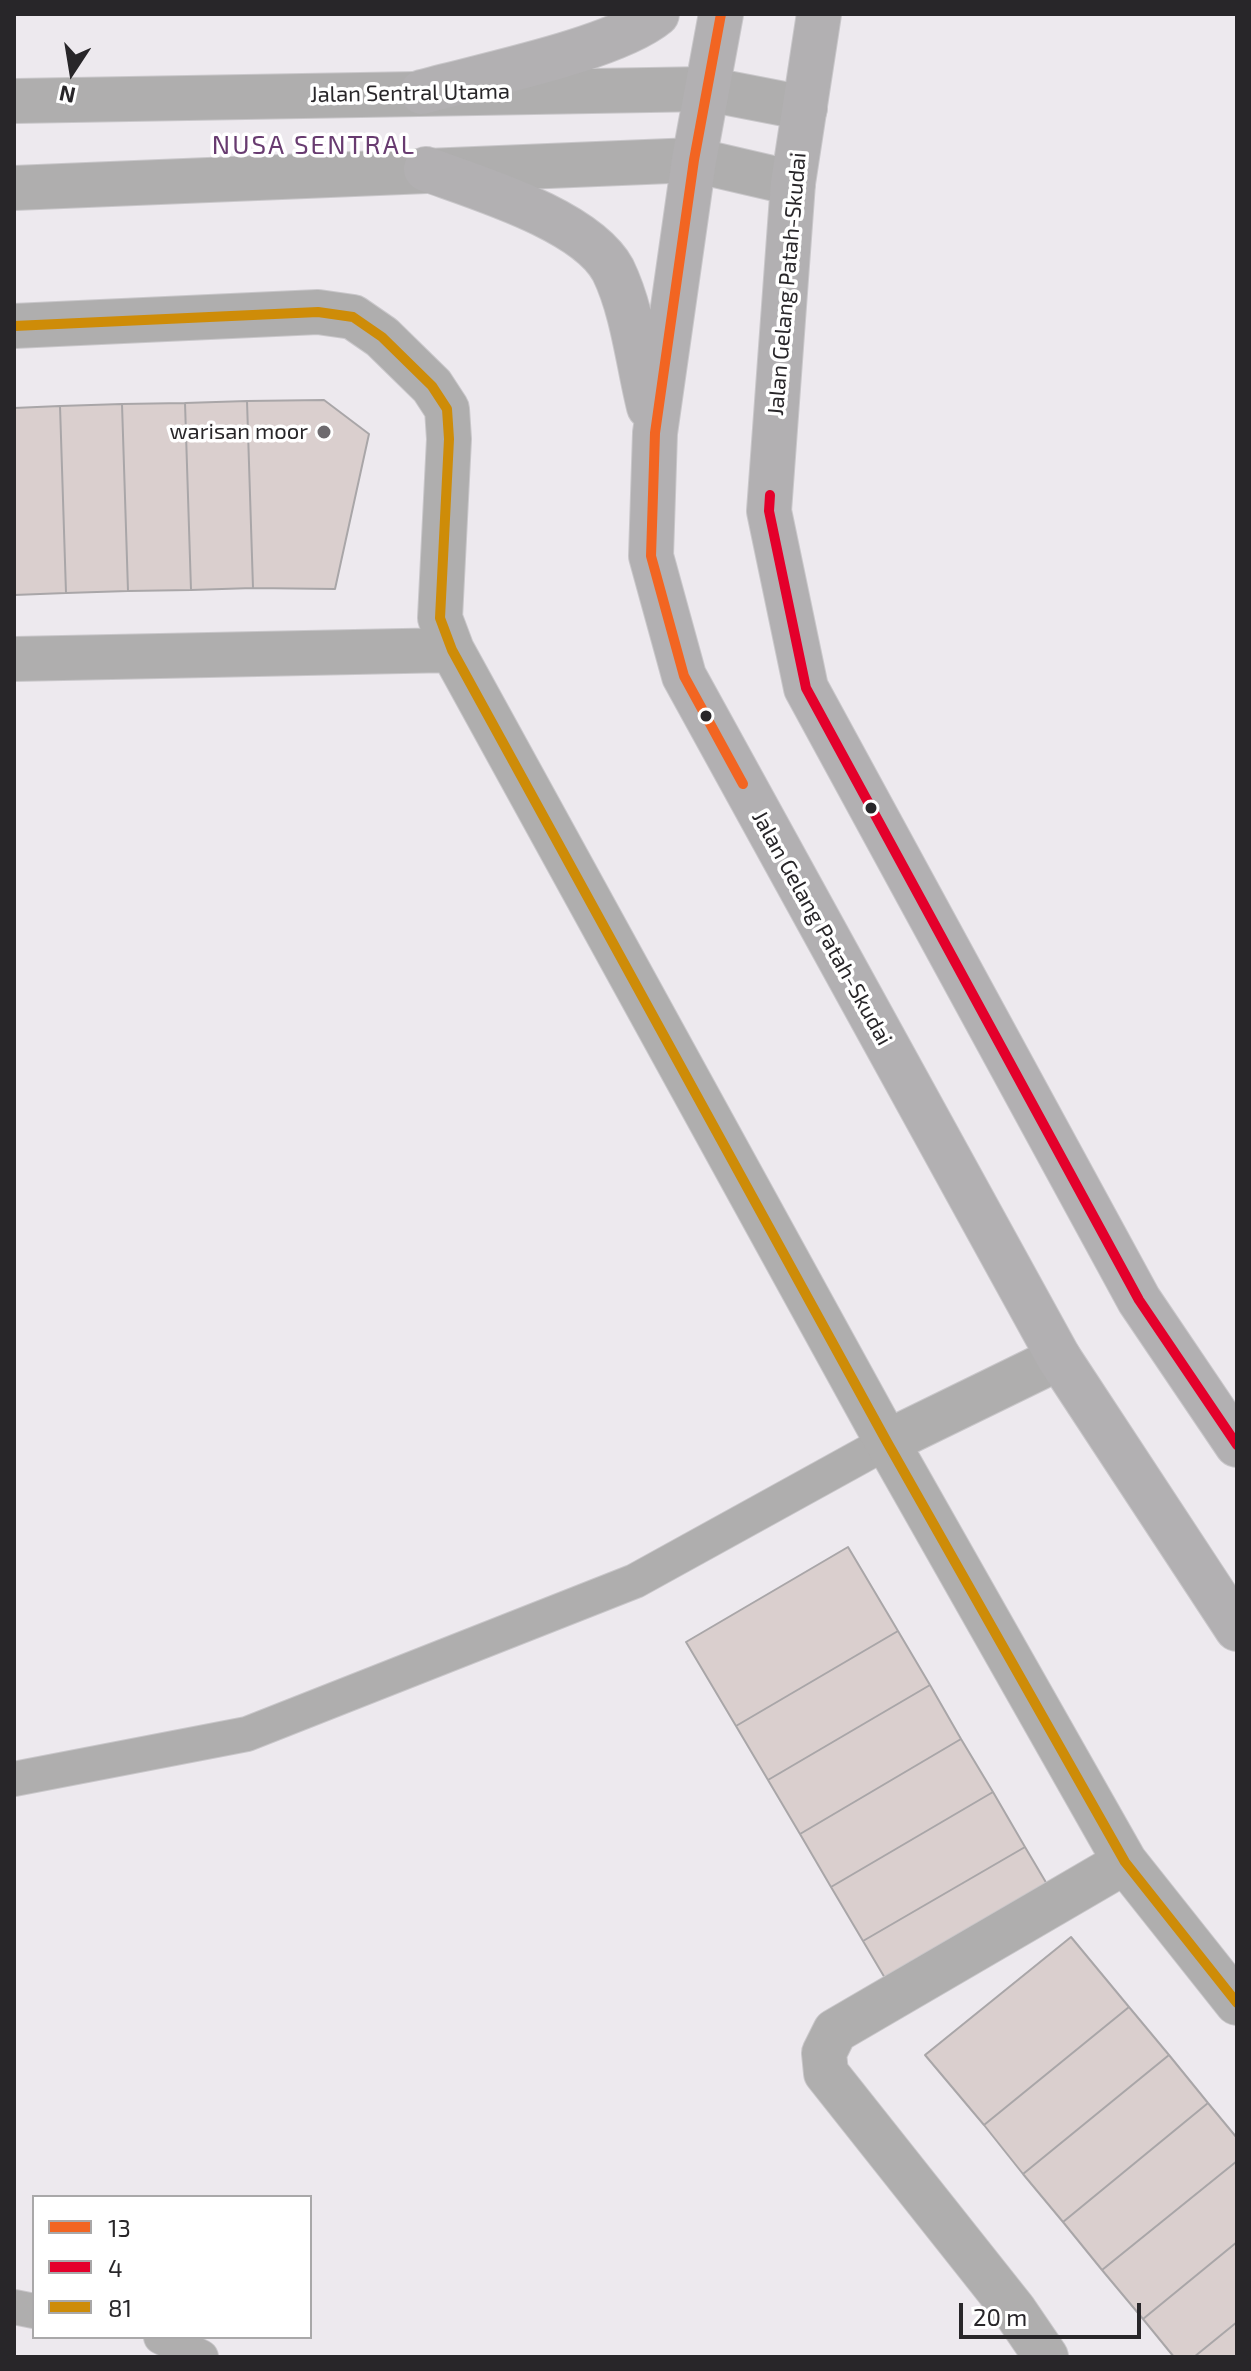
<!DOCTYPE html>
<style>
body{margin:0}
#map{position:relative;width:1251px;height:2371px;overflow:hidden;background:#ede9ee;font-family:"Exo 2",sans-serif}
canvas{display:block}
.frame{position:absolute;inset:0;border:16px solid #282629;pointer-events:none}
.legend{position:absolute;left:32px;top:2195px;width:280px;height:144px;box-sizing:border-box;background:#fff;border:2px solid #a9a8a9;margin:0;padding:10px 14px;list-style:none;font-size:24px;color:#282629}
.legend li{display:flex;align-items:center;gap:16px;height:40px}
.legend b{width:40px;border:2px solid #a9a8a9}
.north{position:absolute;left:32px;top:32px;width:80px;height:80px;-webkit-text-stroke:6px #fff;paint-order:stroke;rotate:192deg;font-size:22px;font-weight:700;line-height:32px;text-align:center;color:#282629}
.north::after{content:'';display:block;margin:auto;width:28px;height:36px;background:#282629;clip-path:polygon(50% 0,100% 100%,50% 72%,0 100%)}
.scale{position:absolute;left:959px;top:2303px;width:182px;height:36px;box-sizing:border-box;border:4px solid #282629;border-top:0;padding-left:10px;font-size:24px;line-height:28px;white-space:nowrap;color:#282629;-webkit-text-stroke:6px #fff;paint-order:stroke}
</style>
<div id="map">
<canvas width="1251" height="2371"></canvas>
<div class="frame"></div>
<ul class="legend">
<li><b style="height:10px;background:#f26522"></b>13</li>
<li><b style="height:10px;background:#e4002b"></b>4</li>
<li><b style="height:10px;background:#ce8c08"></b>81</li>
</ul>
<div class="north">N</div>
<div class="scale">20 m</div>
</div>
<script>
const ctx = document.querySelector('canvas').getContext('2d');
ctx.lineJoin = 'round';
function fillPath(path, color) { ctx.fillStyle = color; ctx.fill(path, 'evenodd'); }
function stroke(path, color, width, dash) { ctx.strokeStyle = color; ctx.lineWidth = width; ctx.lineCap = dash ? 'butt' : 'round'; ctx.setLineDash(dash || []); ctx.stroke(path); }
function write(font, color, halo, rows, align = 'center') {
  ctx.font = font + ' "Exo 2",sans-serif'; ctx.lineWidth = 7; ctx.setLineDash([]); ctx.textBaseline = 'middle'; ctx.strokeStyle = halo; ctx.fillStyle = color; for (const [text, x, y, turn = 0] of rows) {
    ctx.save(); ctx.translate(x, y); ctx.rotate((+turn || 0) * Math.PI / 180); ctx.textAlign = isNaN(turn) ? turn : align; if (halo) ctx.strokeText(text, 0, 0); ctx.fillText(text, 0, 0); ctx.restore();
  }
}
const building = new Path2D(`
 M324,400L369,434L335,589L253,588L247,401Z
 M247,401L253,588L191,590L185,403Z
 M185,403L191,590L128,591L122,404Z
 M122,404L128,591L66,593L60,406Z
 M60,406L66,593L14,595V408Z
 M848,1547L898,1631L736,1726L686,1642Z
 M898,1631L930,1685L768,1780L736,1726Z
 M930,1685L961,1739L800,1834L768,1780Z
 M961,1739L993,1792L831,1887L800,1834Z
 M993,1792L1025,1847L863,1941L831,1887Z
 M1025,1847L1057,1901L895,1995L863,1941Z
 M1071,1937L1129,2007L984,2125L925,2055Z
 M1129,2007L1169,2055L1023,2174L984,2125Z
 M1169,2055L1208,2103L1063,2222L1023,2174Z
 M1208,2103L1237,2138V2161L1102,2270L1063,2222Z
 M1237,2161V2242L1143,2319L1102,2270Z
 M1237,2242V2322L1194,2357H1174L1143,2319Z
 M1237,2322V2357H1194Z`);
const service = new Path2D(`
 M14,1779L247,1734L635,1581L887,1442
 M14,2307L34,2311
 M161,2337L201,2357`);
const minor = new Path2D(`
 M14,326L318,312L353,317L382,337L432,386L447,409L449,439L440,618L452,650L887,1442L1125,1862L1237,2003
 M14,659L452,650
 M887,1442L1059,1358
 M1046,2357L1014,2310L826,2073L824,2053L835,2031L1125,1862`);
const tertiary = new Path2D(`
 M14,101L707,89L805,108
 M14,188L694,160L793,183`);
const primary = new Path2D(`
 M721,14L694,160L655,433L651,556L684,676L1059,1358L1237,1629
 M819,14L793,183L769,511L806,688L1139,1300L1237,1445
 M422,92C480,76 615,49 657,14
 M426,169C478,188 586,220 613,270C633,311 638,363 649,407`);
const bus1 = new Path2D(`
 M721,14L694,160L655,433L651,556L684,676L743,784`);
const bus2 = new Path2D(`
 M770,495L769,511L806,688L1139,1300L1237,1445`);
const bus3 = new Path2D(`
 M14,326L318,312L353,317L382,337L432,386L447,409L449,439L440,618L452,650L887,1442L1125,1862L1237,2003`);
const markers = [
 [324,432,8,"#6d6a6e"],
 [706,716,7,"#282629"],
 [871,808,7,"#282629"]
];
const streetNames = [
 ["Jalan Sentral Utama",410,93,-1],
 ["Jalan Gelang Patah-Skudai",787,284,-85],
 ["Jalan Gelang Patah-Skudai",822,928,61]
];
const poiNames = [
 ["warisan moor",308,432]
];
const quarterNames = [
 ["NUSA SENTRAL",314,145]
];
fillPath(building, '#dacfce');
stroke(building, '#a9a6a8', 2);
stroke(service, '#c9c7ca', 36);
stroke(minor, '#c9c7ca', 46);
stroke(tertiary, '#c9c7ca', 46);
stroke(primary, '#c9c7ca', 46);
stroke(service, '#afaeae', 34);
stroke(minor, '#afaeae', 44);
stroke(tertiary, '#afaeae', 44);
stroke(primary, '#b2b0b2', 44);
stroke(bus1, '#f26522', 10);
stroke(bus2, '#e4002b', 10);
stroke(bus3, '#ce8c08', 10);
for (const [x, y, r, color] of markers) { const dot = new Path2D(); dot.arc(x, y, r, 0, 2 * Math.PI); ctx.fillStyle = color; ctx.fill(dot); stroke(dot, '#fff', 3); }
write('22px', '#282629', '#fff', streetNames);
write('22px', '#282629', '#fff', poiNames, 'right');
ctx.letterSpacing = '2px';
write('26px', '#683b70', '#fff', quarterNames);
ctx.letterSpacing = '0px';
</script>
